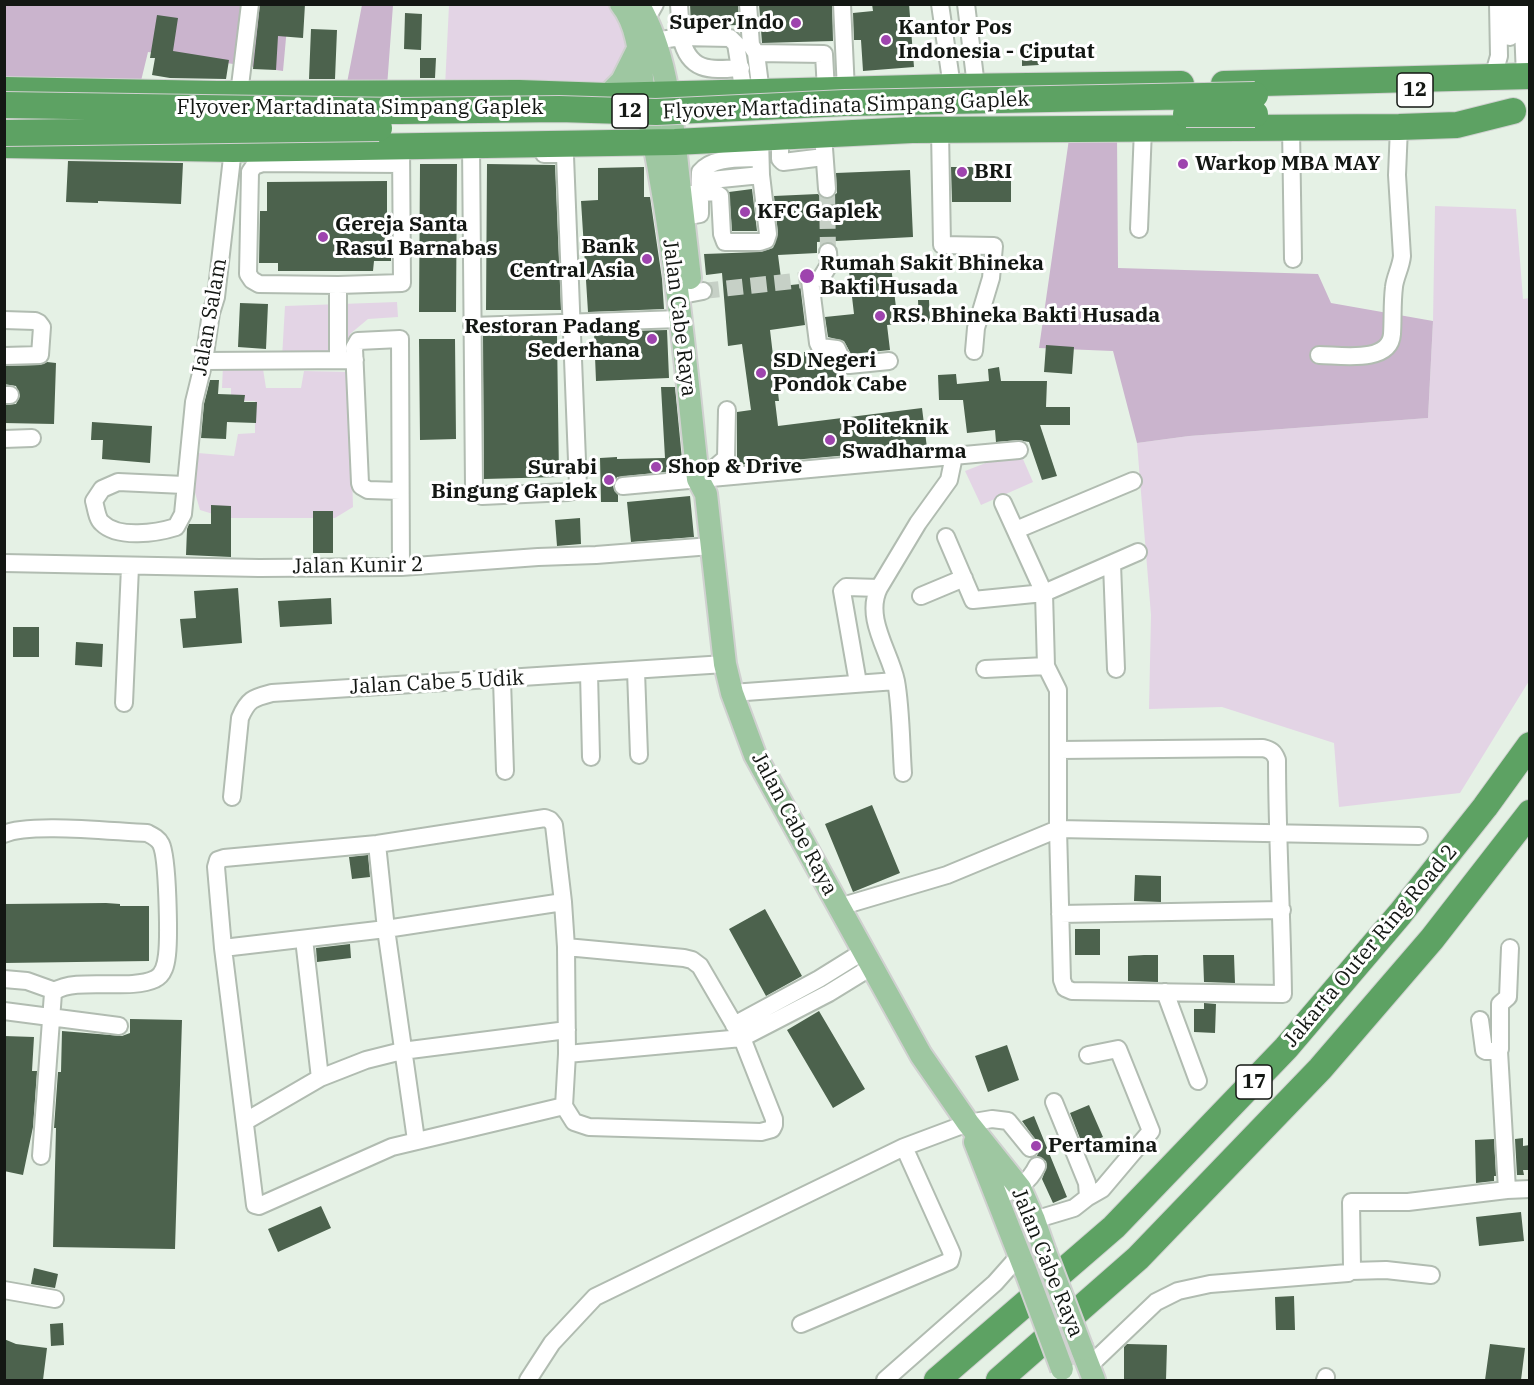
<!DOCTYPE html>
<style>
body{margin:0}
#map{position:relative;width:1534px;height:1385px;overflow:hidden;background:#e5f1e5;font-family:"IBM Plex Serif",serif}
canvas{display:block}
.frame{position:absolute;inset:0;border:6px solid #131713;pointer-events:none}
</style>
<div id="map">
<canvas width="1534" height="1385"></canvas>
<div class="frame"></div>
</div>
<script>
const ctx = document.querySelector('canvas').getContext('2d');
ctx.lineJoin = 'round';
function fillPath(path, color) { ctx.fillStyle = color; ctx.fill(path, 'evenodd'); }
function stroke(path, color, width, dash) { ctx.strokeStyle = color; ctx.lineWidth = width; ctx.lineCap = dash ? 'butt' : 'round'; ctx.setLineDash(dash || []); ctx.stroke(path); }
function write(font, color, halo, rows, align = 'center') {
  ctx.font = font + ' "IBM Plex Serif",serif'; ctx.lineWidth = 6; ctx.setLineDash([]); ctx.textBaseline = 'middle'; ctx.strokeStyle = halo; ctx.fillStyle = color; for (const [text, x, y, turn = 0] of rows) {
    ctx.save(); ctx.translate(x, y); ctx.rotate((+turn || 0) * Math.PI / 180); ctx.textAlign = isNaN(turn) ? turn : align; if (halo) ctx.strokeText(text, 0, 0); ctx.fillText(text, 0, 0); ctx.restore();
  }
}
const green = new Path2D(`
 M449,5H613L622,17L628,54L604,89L445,87Z
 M1435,206L1516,209L1523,299L1530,298L1529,681L1460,793L1339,807L1334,743L1222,707L1149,709L1151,615L1137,443L1189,436L1428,418L1433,321Z
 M397,302L398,317L368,319L350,334L348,357L282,358L285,306Z
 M223,366L263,369L266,388H301L304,371L349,372L353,507L335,518H226L200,510L193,486L198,453L234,456L238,434L255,433V401H231V388H222Z
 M1019,450L1033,482L981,505L965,471Z`);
const forest = new Path2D(`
 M4,5H289L283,71L148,52L133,114L5,116Z
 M362,5H393L387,87L346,88Z
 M1117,135L1118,268L1318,274L1331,303L1433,321L1428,418L1189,436L1137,443L1113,351L1039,348L1069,139Z`);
const building = new Path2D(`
 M260,4H305L303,38L278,36L276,70L253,69Z
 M690,4H738L739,25L691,26Z
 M759,4H832L833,41L762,43Z
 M872,4H909L914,67L863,71L861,40H854L853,13L873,11Z
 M405,13L422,14L421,50L404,49Z
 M157,15L178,18L173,51L229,60L226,79L170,78L152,75L155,58H150Z
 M311,29L337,30L335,79H309Z
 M1039,42V65L1022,66V43Z
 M420,58H436L435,78H420Z
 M68,161L183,163L181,204L98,201V203L66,202Z
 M420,164H457L456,312H419Z
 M487,164L555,165L561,310H486Z
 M644,167V197H650L662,279L664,309L588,312L581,201L598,200V168Z
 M951,167H1011V202H952Z
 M910,170L913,237L817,242V253L778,255L782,286L800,284L805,325L770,330L774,364L804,361V352H811L818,357L830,359L834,367L845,375L848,391L835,393L833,379L777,384L779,401H775L778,426L922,408L927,448L737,465V412L751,410L742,344L728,346L722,273L706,275L704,254L760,252L773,248L778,233L774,196L818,194L822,198L828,199L837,193L836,173Z
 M387,181V213L391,212V261H374L373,271H278V263H259L260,211H267V182Z
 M752,189L757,231H732L729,192Z
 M891,266L898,324L887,325L890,350L851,354L844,341L828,337L825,317L854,314L849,271Z
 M918,300H929L930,321L919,322Z
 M240,303L268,304L266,349L238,347Z
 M667,330L669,378L596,381L594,332Z
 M557,335L559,477L484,479L483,336Z
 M419,339H455L456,439L420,440Z
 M1046,345L1074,347L1072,374L1044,372Z
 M47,362L56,363L54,424L4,423V405L16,404L20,396L16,386L4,384V366L40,365Z
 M999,367L1001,381H1047L1046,407H1070V425H1040L1057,476L1042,480L1029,442L1018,440L996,442L995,430L967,433L963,400H939L938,375L956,374L957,384L989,381L988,369Z
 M210,380H219L218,394L245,395L244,402H257L256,423L227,422L226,439L201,438L204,404Z
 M661,387H675L683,470L617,477L613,486L618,495V502H601L600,458L617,457V459L665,458Z
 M92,422L152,426L150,463L102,459L103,440H91Z
 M690,496L694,537L631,542L627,502Z
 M211,505L231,506V557L186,555L187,529L189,524H211Z
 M313,511H333V553H313Z
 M580,518L581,544L557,546L555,520Z
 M238,588L242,643L183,648L180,619L196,618L194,591Z
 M331,598L332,624L280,627L278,601Z
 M13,627H39V657H13Z
 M76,642L103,644L102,667L75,665Z
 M872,805L900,873L853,892L825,824Z
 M368,855L370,877L352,879L349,857Z
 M1135,875L1161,876V902L1134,901Z
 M106,903L120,904V906H149V961L4,963V904Z
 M765,909L802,976L766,996L729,929Z
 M1075,929H1100V955H1075Z
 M350,944L351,958L317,962L316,948Z
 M1144,955H1158V982L1128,981V956Z
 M1203,955H1234L1235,983L1204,982Z
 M1204,1003L1216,1004L1215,1033L1194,1032V1009H1204Z
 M819,1011L865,1089L833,1108L787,1030Z
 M130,1019L182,1020L175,1249L53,1247L56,1128H54L58,1072H61L62,1031L122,1036L130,1033Z
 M4,1036L34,1037L32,1071H37L33,1127L23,1175L4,1171Z
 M1007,1045L1019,1080L988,1092L975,1056Z
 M1089,1105L1103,1137L1083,1146L1070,1113Z
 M1034,1116L1067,1197L1053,1203L1042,1179L1047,1166L1046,1161L1037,1156L1040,1146L1022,1121Z
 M1523,1138V1146L1530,1145V1170H1523L1524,1175H1517L1515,1139Z
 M1494,1139L1496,1176H1494V1181L1476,1183L1475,1140Z
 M321,1206L331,1228L278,1252L268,1229Z
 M1521,1212L1524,1241L1479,1246L1476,1217Z
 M34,1268L58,1274L55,1288L31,1284Z
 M1294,1296L1295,1330H1276L1275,1297Z
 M63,1323L64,1345L51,1346L50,1324Z
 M4,1339L16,1344L47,1348L43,1380H4Z
 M1127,1344L1167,1345L1166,1380H1124V1347Z
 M1490,1344L1525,1348L1521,1380H1485Z`);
const minorTunnel = new Path2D(`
 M827,189L828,252
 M703,291L821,278`);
const minor = new Path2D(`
 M679,4L681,37L730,38L736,44L744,94
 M748,4L751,45L756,53L761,93
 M842,4L846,91
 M940,4L952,87
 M966,4L976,86
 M1509,4L1510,37
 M1522,4L1525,76
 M647,18L655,4
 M654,41L681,37C689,73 711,70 741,68
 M756,53L824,54L826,91
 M1493,77L1499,56L1498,4
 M239,94L250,4
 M1291,127L1293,259
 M940,130L942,245L994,246L991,278L976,328L974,351
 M780,137V159L783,162L824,157
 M471,145L474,487L477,494L482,496L568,492L574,491L578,486L565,156L562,154H544
 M824,148L827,189
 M401,164L263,163L254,166L250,172L248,274L252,280L259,284L338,285L402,283L401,145
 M701,181L761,175
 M681,195L714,192L720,196L722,234L725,242H760L766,240L768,234L761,175L760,138
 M683,217L700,214V172C713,156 742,159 760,158
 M1139,229L1143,129
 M821,278L829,265L828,252
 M810,280L818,343L820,347L837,349L843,362L849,365L889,361
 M338,285V360
 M677,296L703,291
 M4,320L35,321L39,323L42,327L40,355L4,356
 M472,326L680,319
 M1319,355C1340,355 1390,364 1392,334C1393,319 1392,303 1394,287C1395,277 1401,267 1402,256L1397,175L1399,127
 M204,361L355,360
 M4,395H10
 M4,439L32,438
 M711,471L726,458L727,410
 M184,485L118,482L102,489L94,501C96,508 97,519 102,523C118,539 157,533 176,527L183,514L194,402L204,361L211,313L216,297L233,149
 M623,486L1019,450
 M400,491L368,490L361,486L360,483L354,348L358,341L400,339L401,567
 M1003,503L1044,593L1046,666
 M1016,530L1133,481
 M946,537L973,600L1044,593L1138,552
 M4,563L259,568L401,567L538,557L596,555L711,546
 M1112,564L1116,669
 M879,588L918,523L949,480L954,456
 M921,596L964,578
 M985,669L1046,666L1058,690V829L1062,980L1065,988L1072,991L1283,994C1282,916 1277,838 1277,760C1274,752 1271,750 1263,748L1059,750
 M636,671L639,755
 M589,673L591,757
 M502,680L505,771
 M858,683L842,591L846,587L879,588C864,618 890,652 896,681C901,708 901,745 903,773
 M732,693L896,681
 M124,703L130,567
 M232,797L240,718C248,699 253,698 272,693L725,664
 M4,834C29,822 116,832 147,833C153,836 158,838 161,844C168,858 169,938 167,955C166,964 164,975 155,979C130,991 76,977 55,991L27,981L4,979
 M377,844L386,929L563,902
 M839,907L947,875L1058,829L1419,836
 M1060,914L1282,910
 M304,939L320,1078
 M223,948L386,929L416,1140
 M1165,992L1198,1081
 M4,1011L119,1026
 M1480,1020L1484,1050L1486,1051H1499
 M734,1025L819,979L864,951
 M567,1054L742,1038L829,993L873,966
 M1088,1055L1118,1049L1151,1131L1102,1189L1088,1197
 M564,1106L392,1147L259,1206L255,1205L223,948L216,867L218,860L224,858L377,844L545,818L550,820L554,825L563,902L566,947L567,1054L564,1106L574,1122L589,1127L761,1132L772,1129L774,1125V1119L742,1038L700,966L692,960L684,958L566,947
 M246,1121L320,1078L366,1060L402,1051L567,1030
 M41,1156L53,993L55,991
 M1507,1190L1530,1189
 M996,1198C1014,1190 1028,1185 1037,1166
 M1034,1220L1074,1208L1088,1197L1087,1183L1054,1102
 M1351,1271L1352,1267L1351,1202H1408L1507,1190L1499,1051L1500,1049V1004L1508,997L1510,948
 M4,1290L55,1299
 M801,1324L950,1261L952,1254L950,1249L904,1147
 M1088,1367L1156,1302L1178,1291L1210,1284L1348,1273L1351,1271L1386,1270L1431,1275
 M528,1380L552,1343L595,1297L904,1147L968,1123L992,1119L1008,1121L1030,1148
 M885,1380L995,1283L1019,1256
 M1325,1380L1326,1377`);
const major = new Path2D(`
 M621,4C641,29 640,67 644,96C649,123 656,150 660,176C678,276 687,378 698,479L706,494L725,664L732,693L755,755L921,1055L968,1123L1020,1188L1034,1220L1045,1252
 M638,4C667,52 672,119 678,173C682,208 686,243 690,278
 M607,96L622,81L638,49
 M975,1142L1026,1272
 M1082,1349L1094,1380`);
const highway = new Path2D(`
 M1224,84L1530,76
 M4,90L217,94L519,93L607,96L952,87L1181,84
 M4,145L233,149L675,142L912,130L1399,127L1457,125L1513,111
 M937,1380L1114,1227L1286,1048L1400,914L1485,807L1530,745
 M999,1380L1138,1258L1320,1069L1432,939L1530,813`);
const majorBridge = new Path2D(`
 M1045,1252L1082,1349
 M1026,1272L1062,1369`);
const highwayBridge = new Path2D(`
 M4,105L400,111L559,109L656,112L845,103L1255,95
 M1186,114H1255
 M4,133L379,128`);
const markers = [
 [796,23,6,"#9e44ae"],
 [886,40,6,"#9e44ae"],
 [1183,164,6,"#9e44ae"],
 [962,172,6,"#9e44ae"],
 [745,212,6,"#9e44ae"],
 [323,237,6,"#9e44ae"],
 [647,259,6,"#9e44ae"],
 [807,276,8,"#9e44ae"],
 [880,316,6,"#9e44ae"],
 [652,339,6,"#9e44ae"],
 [761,373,6,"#9e44ae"],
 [830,440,6,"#9e44ae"],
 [656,467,6,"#9e44ae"],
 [609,480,6,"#9e44ae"],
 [1036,1146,6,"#9e44ae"]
];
const shields = [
 [1415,90,36],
 [630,111,36],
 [1254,1082,36]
];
const shieldNames = [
 ["12",1415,90],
 ["12",630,111],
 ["17",1254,1082]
];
const poiNames = [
 ["Super Indo",784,23,"right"],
 ["Kantor Pos",898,28],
 ["Indonesia - Ciputat",898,52],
 ["Warkop MBA MAY",1195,164],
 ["BRI",974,172],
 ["KFC Gaplek",757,212],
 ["Gereja Santa",335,225],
 ["Rasul Barnabas",335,249],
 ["Bank",635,247,"right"],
 ["Central Asia",635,271,"right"],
 ["Rumah Sakit Bhineka",820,264],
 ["Bakti Husada",820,288],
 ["RS. Bhineka Bakti Husada",892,316],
 ["Restoran Padang",640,327,"right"],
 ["Sederhana",640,351,"right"],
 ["SD Negeri",773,361],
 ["Pondok Cabe",773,385],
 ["Politeknik",842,428],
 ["Swadharma",842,452],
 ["Shop & Drive",668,467],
 ["Surabi",597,468,"right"],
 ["Bingung Gaplek",597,492,"right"],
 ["Pertamina",1048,1146]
];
const streetNames = [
 ["Flyover Martadinata Simpang Gaplek",846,106,-2],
 ["Flyover Martadinata Simpang Gaplek",360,108],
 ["Jalan Salam",210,317,-80],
 ["Jalan Cabe Raya",679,318,83],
 ["Jalan Kunir 2",358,566,-1],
 ["Jalan Cabe 5 Udik",437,683,-3],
 ["Jalan Cabe Raya",794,824,62],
 ["Jakarta Outer Ring Road 2",1371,946,-50],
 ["Jalan Cabe Raya",1047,1263,68]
];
fillPath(green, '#e3d4e5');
fillPath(forest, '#cab4cd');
fillPath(building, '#4c624d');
stroke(minorTunnel, '#c6d0c6', 16, [16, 8]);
stroke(minor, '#b1bcb1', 20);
stroke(major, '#d0d1d0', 26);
stroke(highway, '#d0d1d0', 28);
stroke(minor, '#fff', 16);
stroke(major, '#9ec7a1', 22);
stroke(highway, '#5da263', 26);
stroke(majorBridge, '#d0d1d0', 26, []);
stroke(highwayBridge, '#d0d1d0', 28, []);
stroke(majorBridge, '#9ec7a1', 22);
stroke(highwayBridge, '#5da263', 26);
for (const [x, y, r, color] of markers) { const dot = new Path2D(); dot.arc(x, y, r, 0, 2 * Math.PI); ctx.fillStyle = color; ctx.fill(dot); stroke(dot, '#fff', 2); }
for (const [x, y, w] of shields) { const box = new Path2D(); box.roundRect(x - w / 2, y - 17, w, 34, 4.5); ctx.fillStyle = '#fff'; ctx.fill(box); stroke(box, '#131713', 1.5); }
write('bold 20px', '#131713', null, shieldNames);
write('bold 21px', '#131713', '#fff', poiNames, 'left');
write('21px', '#131713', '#fff', streetNames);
</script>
